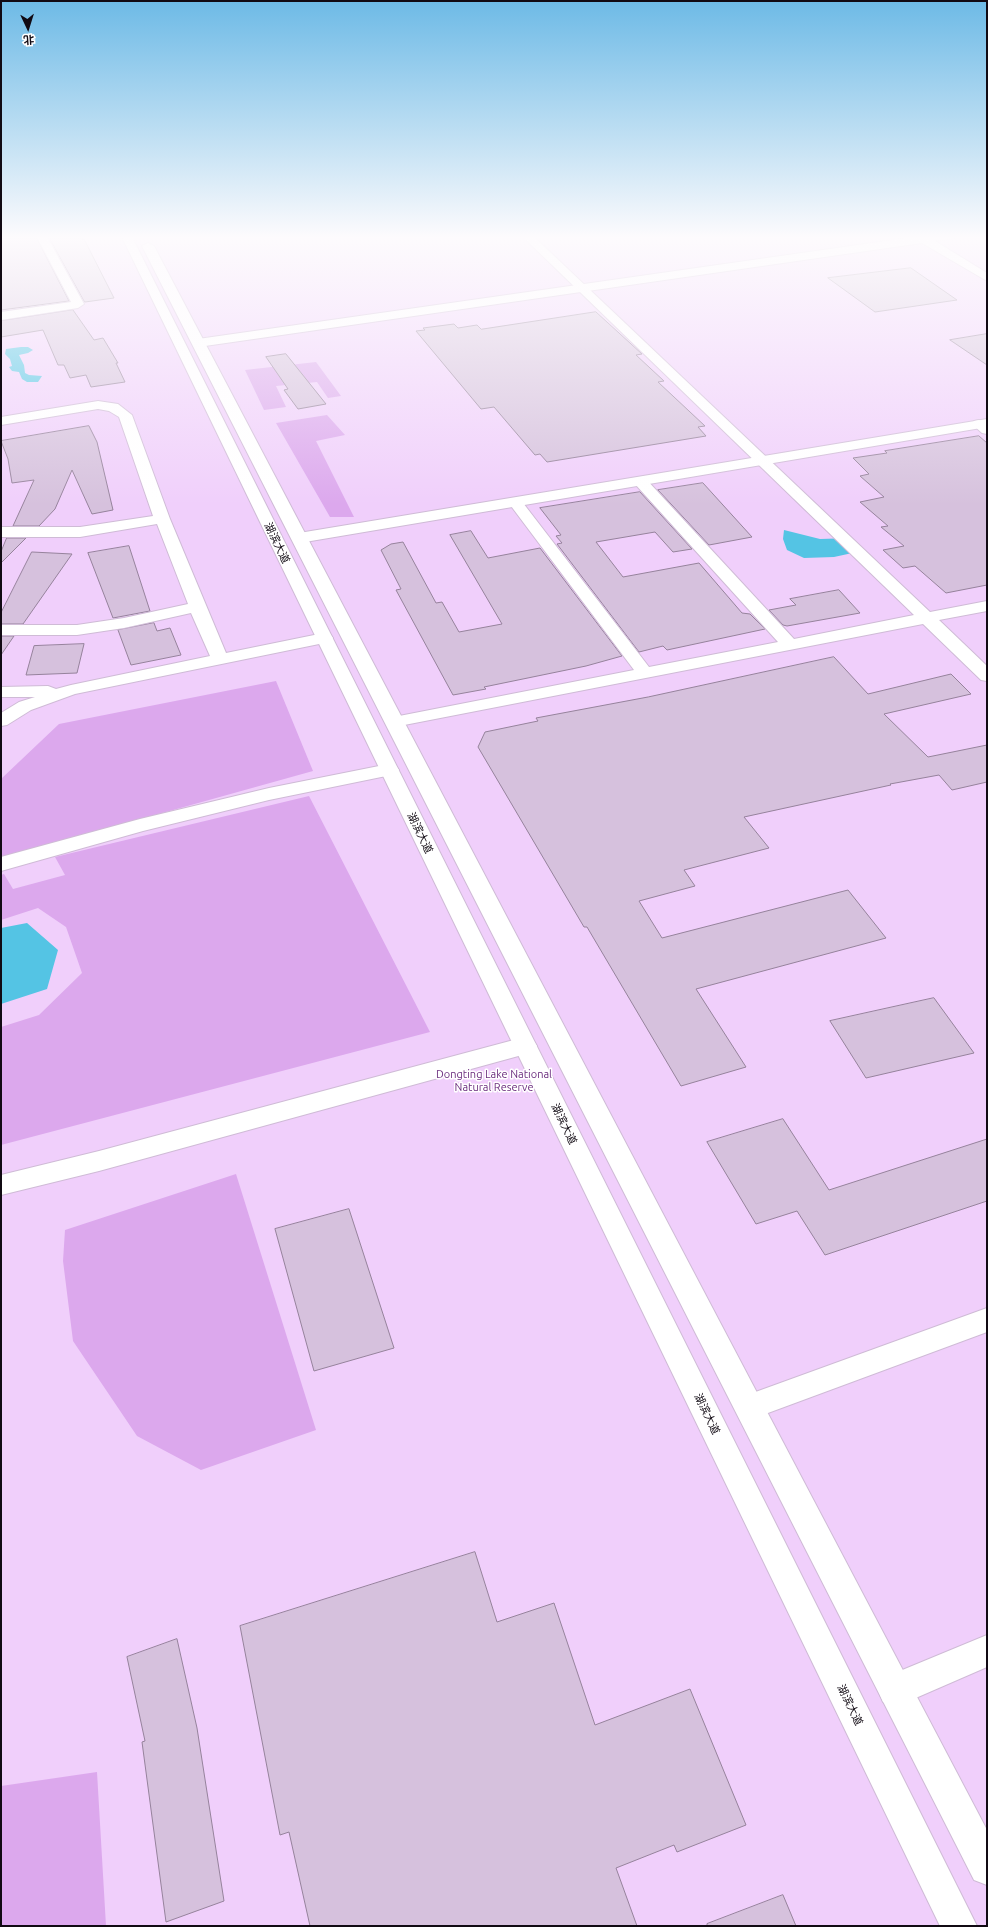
<!DOCTYPE html>
<meta charset="utf-8">
<style>
body{margin:0}
#map{position:relative;width:988px;height:1927px;overflow:hidden;background:#faf6fb;font-family:Ubuntu,"Noto Sans SC",sans-serif}
canvas{display:block}
.frame{position:absolute;inset:0;border:2px solid #110a13;pointer-events:none}
.north{position:absolute;left:8px;top:8px;width:40px;height:40px;-webkit-text-stroke:3px #fff;paint-order:stroke;rotate:176deg;font-size:11px;font-weight:700;line-height:16px;text-align:center;color:#110a13}
.north::after{content:'';display:block;margin:auto;width:14px;height:18px;background:#110a13;clip-path:polygon(50% 0,100% 100%,50% 72%,0 100%)}
</style>
<div id="map">
<canvas width="988" height="1927"></canvas>
<div class="frame"></div>
<div class="north">北</div>
</div>
<script>
const ctx = document.querySelector('canvas').getContext('2d');
ctx.lineJoin = 'round';
function fillPath(path, color) { ctx.fillStyle = color; ctx.fill(path, 'evenodd'); }
function stroke(path, color, width, dash) { ctx.strokeStyle = color; ctx.lineWidth = width; ctx.lineCap = dash ? 'butt' : 'round'; ctx.setLineDash(dash || []); ctx.stroke(path); }
function write(font, color, halo, rows, align = 'center') {
  ctx.font = font + ' Ubuntu,"Noto Sans SC",sans-serif'; ctx.lineWidth = 3; ctx.setLineDash([]); ctx.textBaseline = 'middle'; ctx.strokeStyle = halo; ctx.fillStyle = color; for (const [text, x, y, turn = 0] of rows) {
    ctx.save(); ctx.translate(x, y); ctx.rotate((+turn || 0) * Math.PI / 180); ctx.textAlign = isNaN(turn) ? turn : align; if (halo) ctx.strokeText(text, 0, 0); ctx.fillText(text, 0, 0); ctx.restore();
  }
}
const green = new Path2D(`
 M1,235H987V1926H1Z`);
const forest = new Path2D(`
 M316,362L341,396L328,398L317,382L276,386L286,407L264,410L245,370Z
 M327,415L345,435L316,441L354,517H330L276,423Z
 M276,681L313,771L1,858V779L59,724Z
 M309,796L430,1032L1,1145V1027L39,1015L82,973L66,927L38,908L1,920V875L4,874L13,889L65,875L55,857Z
 M236,1174L316,1430L201,1470L137,1436L73,1341L63,1261L65,1230Z
 M97,1772L106,1926H1V1786Z`);
const water = new Path2D(`
 M21,347H28L33,350L28,353L19,355L24,365L25,373L29,375L42,376L38,382H27L22,379L19,372L12,371L9,367L12,366L10,359L5,354L6,349Z
 M784,530L820,539L852,538L857,552L834,557L804,558L787,550L783,539Z
 M27,923L58,950L47,989L1,1004V928Z`);
const building = new Path2D(`
 M1,235H35L69,301L1,310Z
 M48,235H80L83,240L84,239L114,298L85,302Z
 M911,268L957,300L875,312L828,278Z
 M73,310L94,340L103,338L118,363H116L125,382L91,387L86,375L70,378L64,365H58L43,330L1,337V321Z
 M596,312L642,354L636,355L664,381L658,382L705,426L698,427L706,436L547,462L540,454L535,455L494,407L481,409L416,331L425,330L423,328L454,324L458,328L477,325L481,329Z
 M987,334V365L950,340Z
 M286,354L326,404L298,409L284,390L288,389L266,357Z
 M89,426L97,442L113,510L92,514L72,470L55,509L39,526H13L34,480L12,483L8,459L1,441Z
 M979,436L987,443V585L946,593L915,566L903,568L883,550L904,546L881,527L888,526L860,502L884,497L860,476L869,474L853,458L887,453L885,451Z
 M703,483L752,537L709,545L658,490Z
 M640,492L692,549L673,552L655,532L596,542L623,577L699,563L742,613L750,614L765,629L667,650L663,646L639,652L557,544L562,543L556,536L561,535L540,508Z
 M471,531L488,558L540,548L622,656L586,666L484,687L486,689L453,695L396,590L401,589L381,550L391,544L403,542L436,603L442,602L459,632L502,624L450,535Z
 M7,538H26L1,563V552Z
 M129,546L150,611L113,618L88,553Z
 M32,552L72,554L23,624H1V613Z
 M839,590L860,613L787,626L783,625L769,610L796,605L790,599Z
 M154,623L157,631L170,628L181,655L131,665L118,630Z
 M1,636H14L1,655Z
 M84,644L77,673L26,675L34,646Z
 M834,657L868,694L951,674L971,694L884,714L928,757L987,745V782L952,790L939,775L890,784L891,785L744,817L769,848L684,870L695,886L639,901L662,938L848,890L886,938L696,989L746,1067L681,1086L587,927H584L478,747L485,732L538,721L536,718L648,697Z
 M934,998L974,1053L866,1078L830,1021Z
 M783,1119L829,1190L987,1139V1201L825,1255L797,1211L756,1224L707,1142Z
 M349,1209L394,1348L314,1371L275,1229Z
 M475,1552L497,1622L554,1603L595,1725L690,1689L746,1825L677,1852L674,1845L616,1868L637,1926H310L289,1832L280,1835L240,1626Z
 M177,1639L197,1728L224,1901L166,1922L142,1742L145,1741L127,1657Z
 M783,1895L796,1926H707V1924Z`);
const street = new Path2D(`
 M36,235H46L84,304L78,308L1,320V312L71,302Z
 M521,235H532L930,612L987,601V611L939,620L987,666V681L981,680L923,624L394,727L388,726L385,722L388,718L394,717L634,670L508,502L510,499H520L649,667L778,642L635,484L633,481L635,478H645L794,639L914,615Z
 M98,401L118,404L132,415L170,519L226,653L324,633L330,634L333,638L330,642L324,643L75,694L31,710L7,725L1,726V713L19,702L35,697H1V687L48,686L56,689L71,685L210,656L191,613L124,628L77,635H1V625H77L124,618L188,604L157,524L80,537H1V527H80L153,516L119,417L109,411L98,409L1,425V417Z
 M979,420L987,423V434L982,433L972,424L974,421Z
 M389,764L396,766L399,770L396,774L269,800L143,831L1,871V857L140,819L269,788Z
 M987,1635V1667L895,1707L883,1702L878,1690L883,1678Z`);
const secondary = new Path2D(`
 M914,235H960L955,238L935,241L987,273V281L922,243L198,347L192,343L198,339L914,237Z
 M987,419V427L299,543L294,541L291,538L294,535L299,533Z
 M525,1037L533,1040L537,1046L533,1052L99,1171L1,1195V1175L99,1151Z
 M987,1308V1332L749,1420L739,1416L735,1407L739,1398Z`);
const highway = new Path2D(`
 M121,235H131L977,1926H940Z
 M148,243L154,246L987,1830V1885L974,1880L142,246Z`);
const streetNames = [
 ["湖滨大道",277,543,64],
 ["湖滨大道",420,833,64],
 ["湖滨大道",564,1124,64],
 ["湖滨大道",707,1414,64],
 ["湖滨大道",850,1705,64]
];
const parkNames = [
 ["Dongting Lake National",494,1074],
 ["Natural Reserve",494,1087]
];
fillPath(green, '#f0cffb');
fillPath(forest, '#dca8ed');
fillPath(water, '#54c4e4');
fillPath(building, '#d6c1dd');
stroke(building, '#96839c', 1);
stroke(street, '#cfbbd6', 2);
stroke(secondary, '#cfbbd6', 2);
stroke(highway, '#cfbbd6', 2);
fillPath(street, '#fff');
fillPath(secondary, '#fff');
fillPath(highway, '#fff');
const sky = ctx.createLinearGradient(0, 0, 0, 505);
sky.addColorStop(0, '#6dbae6');
sky.addColorStop(0.47, '#fdfbfd');
sky.addColorStop(1, '#fdfbfd00');
ctx.fillStyle = sky;
ctx.fillRect(0, 0, 988, 505);
write('11px', '#110a13', '#fff', streetNames);
write('11px', '#6b2d7e', '#fff', parkNames);
</script>
